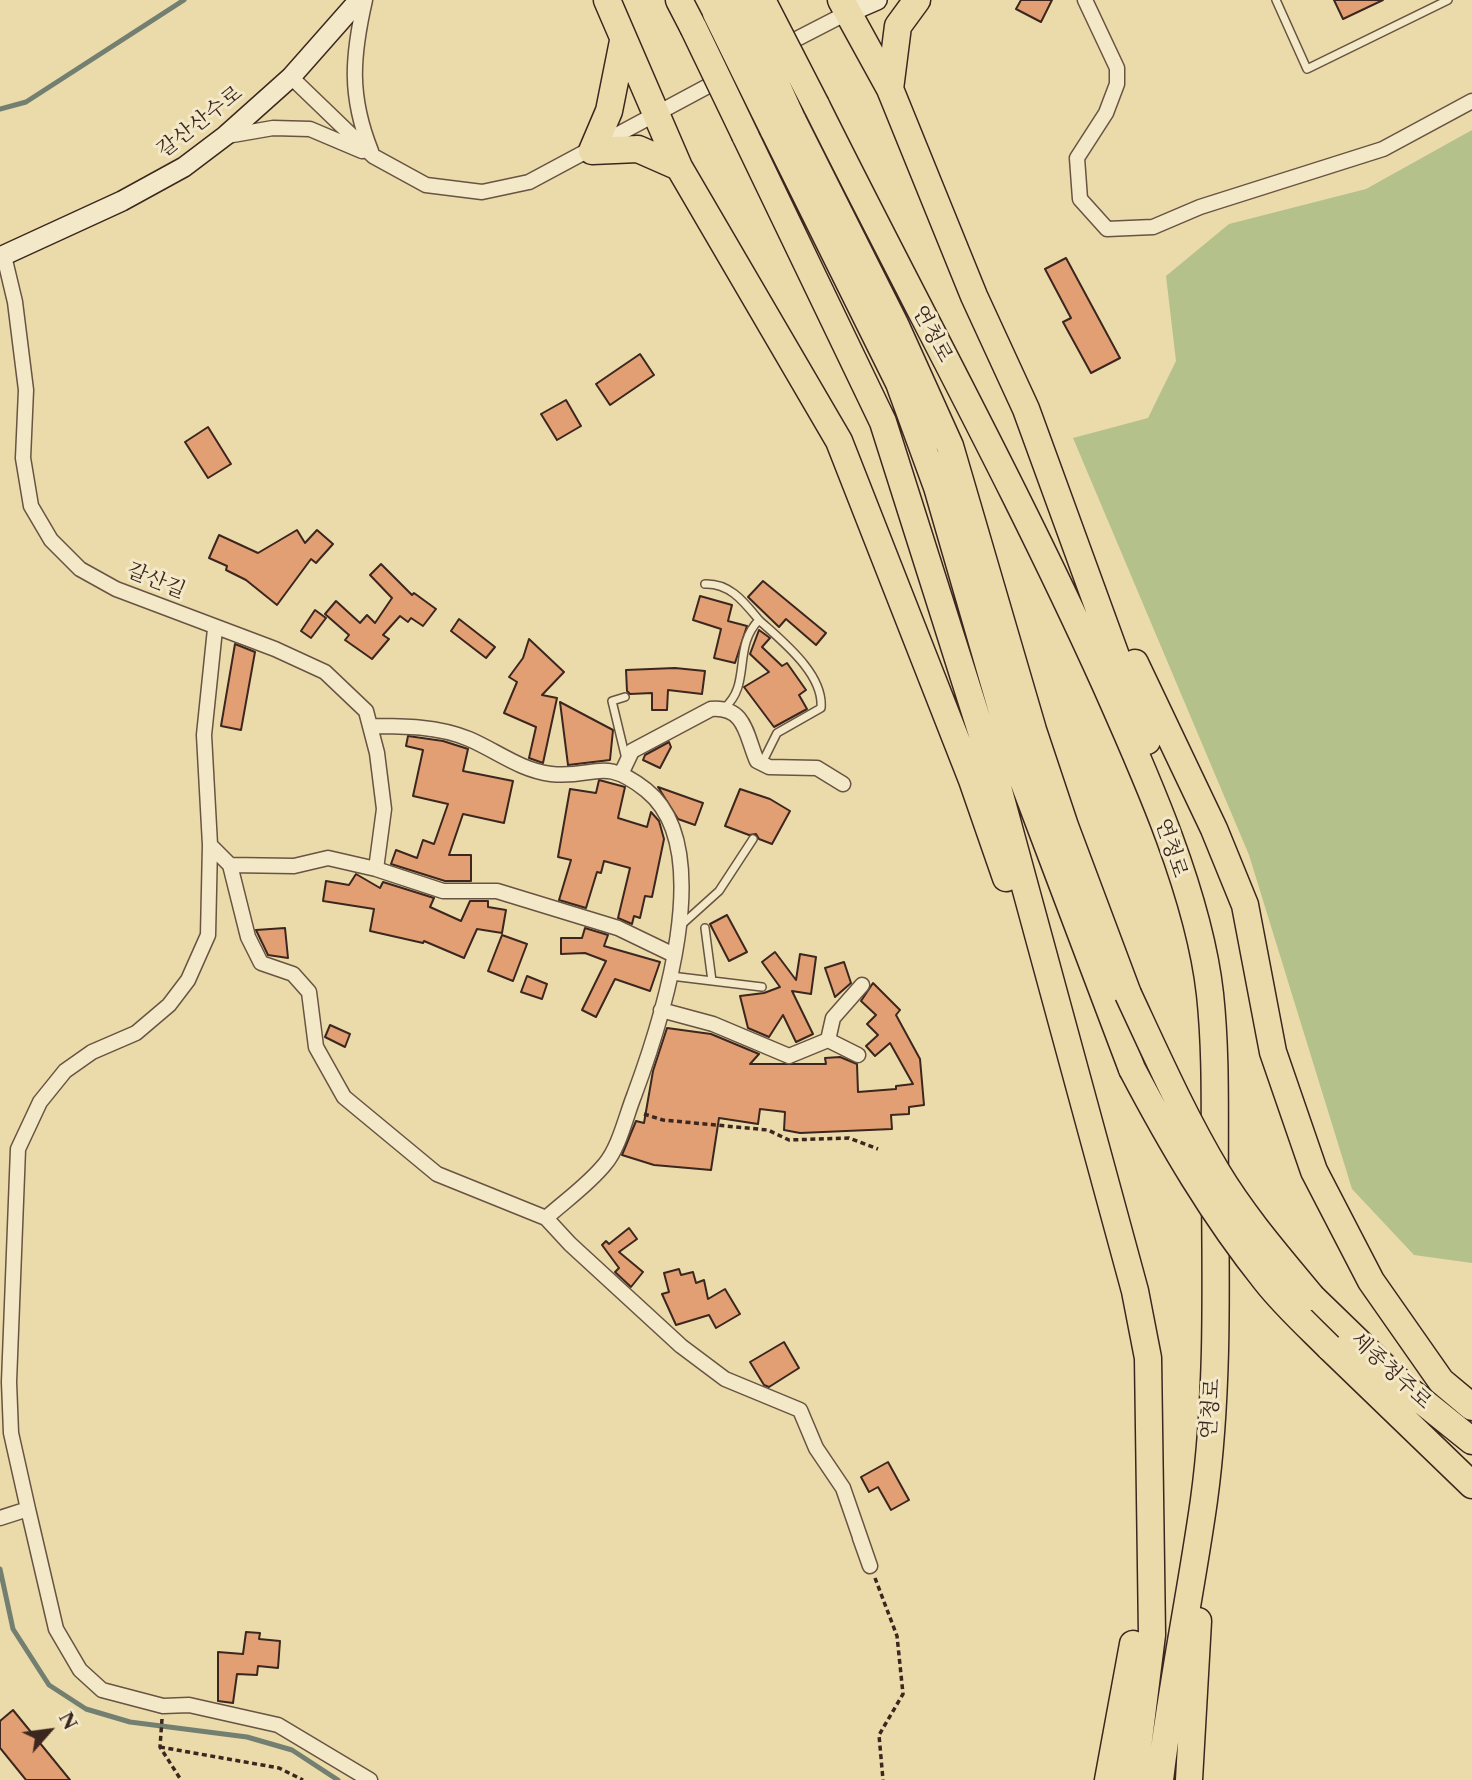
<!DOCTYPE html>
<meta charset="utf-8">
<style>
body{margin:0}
#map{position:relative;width:1472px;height:1780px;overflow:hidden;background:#ecdbaa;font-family:"Libre Caslon Text",serif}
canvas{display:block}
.north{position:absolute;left:14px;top:1696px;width:70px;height:70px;-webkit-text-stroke:5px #f3e8c8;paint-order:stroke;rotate:62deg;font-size:19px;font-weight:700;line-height:28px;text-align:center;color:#3b271f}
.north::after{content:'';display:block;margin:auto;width:24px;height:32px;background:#3b271f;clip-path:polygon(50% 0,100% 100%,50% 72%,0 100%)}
</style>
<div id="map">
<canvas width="1472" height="1780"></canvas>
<div class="north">N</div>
</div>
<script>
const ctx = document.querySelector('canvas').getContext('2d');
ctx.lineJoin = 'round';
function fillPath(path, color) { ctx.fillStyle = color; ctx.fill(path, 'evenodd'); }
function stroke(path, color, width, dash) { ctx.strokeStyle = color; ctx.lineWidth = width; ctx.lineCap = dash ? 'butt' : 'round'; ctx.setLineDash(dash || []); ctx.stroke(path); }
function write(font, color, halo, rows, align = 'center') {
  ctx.font = font + ' "Libre Caslon Text","Noto Serif KR",serif'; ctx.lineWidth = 6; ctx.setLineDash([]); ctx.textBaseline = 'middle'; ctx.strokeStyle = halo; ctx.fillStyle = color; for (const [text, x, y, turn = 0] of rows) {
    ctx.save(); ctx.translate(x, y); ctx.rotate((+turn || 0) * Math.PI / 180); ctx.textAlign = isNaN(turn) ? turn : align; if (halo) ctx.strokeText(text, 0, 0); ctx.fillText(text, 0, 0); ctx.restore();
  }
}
const green = new Path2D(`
 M1472,130V1263L1414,1255L1352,1189L1249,855L1073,438L1148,418L1176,361L1166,276L1229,224L1366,189Z`);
const stream = new Path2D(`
 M0,109L26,102L184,0
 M0,1569L13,1629L49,1685L86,1709L130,1722L247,1737L292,1750L338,1780`);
const building = new Path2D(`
 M1021,0H1052L1041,22L1016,9Z
 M1334,0H1383L1343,19Z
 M1066,258L1120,358L1091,373L1063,322L1071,318L1045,269Z
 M640,354L654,375L610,405L596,384Z
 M566,400L581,426L557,440L541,414Z
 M208,427L231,464L208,478L185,442Z
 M297,530L305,543L317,530L333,544L316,563L311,559L277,605L246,580L226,570L227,566L209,558L219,535L258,553Z
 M381,564L412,595L414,593L436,609L423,626L411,618L408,622L400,616L383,635L389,639L372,659L345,640L349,635L325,614L336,601L360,623L367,615L375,623L392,598L370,575Z
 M763,581L826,633L816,645L786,619L779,627L748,597Z
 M700,596L732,605L728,621L747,626L735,663L714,658L721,629L693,620Z
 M315,610L326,618L311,638L301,631Z
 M459,619L495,647L486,658L451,631Z
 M759,630L770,638L762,647L782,666L787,663L806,690L799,695L807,709L774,727L744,687L769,672L750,654Z
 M529,639L564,672L542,695L557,698L543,763L529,758L536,727L504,713L517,682L509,677L523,658Z
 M235,644L255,652L241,730L221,726Z
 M675,668L705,671L702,694L668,690L667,710H652V693L630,694L627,691L626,670Z
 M560,702L613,730L610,760L568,765Z
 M408,736L443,741L465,748L468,749L463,771L513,781L504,823L463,814L449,855H471V881H445L391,864L396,850L417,858L423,840L434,844L448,804L413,796L423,750L406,746Z
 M669,742L671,747L660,768L643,760L645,755Z
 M599,780L625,787L618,818L647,827L651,812L659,821L664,839L652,897L645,896L640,918L634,916L632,924L618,918L630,868L604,861L601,873L597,872L586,908L559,900L571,860L558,857L570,789L596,793Z
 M658,787L703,803L695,825L678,819Z
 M740,789L770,799L790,811L772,844L759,839L756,834L749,835L725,826Z
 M356,874L380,888L383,882L434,898L430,907L461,921L470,901H488V907L506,910L502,933L477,929L464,958L424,941L423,943L370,931L374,909L323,901L326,881L349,885Z
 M727,915L747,952L729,961L710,924Z
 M285,928L288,958L268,955L256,930Z
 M585,928L608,935L604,946L660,962L650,991L615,979L596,1017L582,1010L606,961L585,953L561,954V938H582Z
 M502,935L527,944L513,981L488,971Z
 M775,952L796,980L800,954L816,957L811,994L792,991L813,1034L796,1042L783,1015L769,1037L748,1028L740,996L764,993L780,987L762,962Z
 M844,962L851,983L835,997L825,968Z
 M527,976L547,984L542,999L521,992Z
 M873,983L900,1010L896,1015L920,1059L924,1105L909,1107V1114L891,1115L892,1129L800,1133L784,1130L785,1112L760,1109L758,1124L719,1118L711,1170L654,1165L622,1155L636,1121L644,1123L653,1071L667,1028L711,1034L759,1054L750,1064H826L825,1058L840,1057L857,1064L858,1092L896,1089V1086L913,1084L890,1043L875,1056L866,1046L878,1035L867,1024L876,1015L861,1001Z
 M330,1025L350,1034L345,1047L325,1037Z
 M629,1228L637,1239L619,1252L643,1272L631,1287L615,1272L619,1268L602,1245L606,1241L609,1244Z
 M679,1269L681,1275L693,1272L696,1283L704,1280L708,1299L725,1289L740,1314L716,1328L709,1315L676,1325L662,1294L669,1292L664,1273Z
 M784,1342L799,1368L769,1387L764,1385L750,1362Z
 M888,1462L909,1500L891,1510L878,1487L869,1492L861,1477Z
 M246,1632L260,1633L259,1639L280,1641L278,1668L258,1666L257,1675L237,1674L233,1703L218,1701V1652L243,1654Z
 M13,1710L70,1780H26L0,1748V1721Z`);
const path = new Path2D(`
 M644,1114L663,1120L768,1130L789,1140L849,1138L878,1149
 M875,1578L897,1636L903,1694L879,1735L883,1780
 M162,1719L160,1747L181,1780
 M160,1747L279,1768L303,1780`);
const lane = new Path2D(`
 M1276,0L1307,69L1448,0
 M705,584C730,583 744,602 759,620
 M625,697L612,701L626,759
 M724,708C752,685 732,647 759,620C783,642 824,674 821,708L777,733L762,763
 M679,927L719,891L753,839
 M705,928L712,981
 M671,976L762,987`);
const street = new Path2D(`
 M365,0C352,57 349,96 371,151
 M1085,0L1117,68V84L1106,113L1077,158L1080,199L1107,229L1153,227L1200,207L1383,149L1472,101
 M781,47L847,13
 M291,77L373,156L426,185L482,192L529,182L723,78
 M227,136L273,128L310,129L362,151
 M4,256L15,302L26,390L23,458L31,506L51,540L80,569L116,589L275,649L325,672L366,711L377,753L384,809L376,869
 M370,726C403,726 438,726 469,739C497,751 520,770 551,774C595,779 602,755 646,790C719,848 661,1023 634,1096C626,1116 619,1148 605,1164C589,1184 565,1201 546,1218
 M621,774L632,751L711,709C746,706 746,736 757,761L769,767L817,768L843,784
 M210,845L230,865L248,937L261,963L293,974L309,992L316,1047L344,1097L437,1174L546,1218L570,1244L681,1346L725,1379L800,1410L816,1448L843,1488L870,1566L860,1538
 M230,865L294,866L328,858L376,869L443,891H497L618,928L674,955
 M661,1010L713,1024L789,1056L828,1040L833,1018L862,985
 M828,1040L858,1055
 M28,1509L56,1629L80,1670L102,1690L163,1706L189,1705L278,1725L370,1780
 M0,1518L28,1509L11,1433L9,1382L18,1149L40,1102L65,1071L92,1052L136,1033L169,1005L188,980L208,935L210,845L204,735L215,629`);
const secondary = new Path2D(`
 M847,13L877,0
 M0,257L122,201L184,167L225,136L291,77L359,0`);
const highway = new Path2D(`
 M607,0L679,167L839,441L972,780L1006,878
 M679,0L693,27
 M841,0L890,89L974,296L1026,409L1147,741
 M623,41L609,111L592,151L638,149L679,167
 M890,89L898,26L917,0
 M816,105C912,298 1016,487 1105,684C1146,776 1199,894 1210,994C1217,1059 1214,1125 1215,1189C1216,1292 1218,1397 1204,1500C1191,1593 1171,1686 1160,1780
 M792,119L895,324L950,446L1033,730L1065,826L1128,994
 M773,129L899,383L937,487L1019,770L1132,1069
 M745,135L883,422L993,769L1135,1291L1148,1358L1152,1635L1134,1780
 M1135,663L1214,829L1245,905L1273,1052L1314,1171L1371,1281L1441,1381L1472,1407
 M1312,1297L1406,1388L1472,1441
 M1329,1347L1472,1485
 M1108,1780L1133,1644
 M1189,1780L1198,1621`);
const highwayBridge = new Path2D(`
 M762,0L816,105
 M740,4L792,119
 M716,13L773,129
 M693,27L745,135
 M1128,994C1156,1054 1183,1115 1217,1172C1244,1217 1279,1257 1312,1297
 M1132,1069C1171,1143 1213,1215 1266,1281C1285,1305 1308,1326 1329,1347`);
const streetNames = [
 ["갈산산수로",200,122,-38],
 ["연청로",932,334,62],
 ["갈산길",156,581,22],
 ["연청로",1171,848,72],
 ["세종청주로",1391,1371,43],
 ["연청로",1211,1409,-86]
];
fillPath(green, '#b4c18b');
stroke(stream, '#738071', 5);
fillPath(building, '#e29f73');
stroke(building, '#3b271f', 2);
stroke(lane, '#675442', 10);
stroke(street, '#675442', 17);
stroke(secondary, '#3b271f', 22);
stroke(highway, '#3b271f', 29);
stroke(path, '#3b271f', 3.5, [5, 3.5]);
stroke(lane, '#f3e8c8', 7);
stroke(street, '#f3e8c8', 14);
stroke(secondary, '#f3e8c8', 19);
stroke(highway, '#ecdbaa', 26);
stroke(highwayBridge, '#3b271f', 29, []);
stroke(highwayBridge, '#ecdbaa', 26);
write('21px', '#3b271f', '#f3e8c8', streetNames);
</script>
